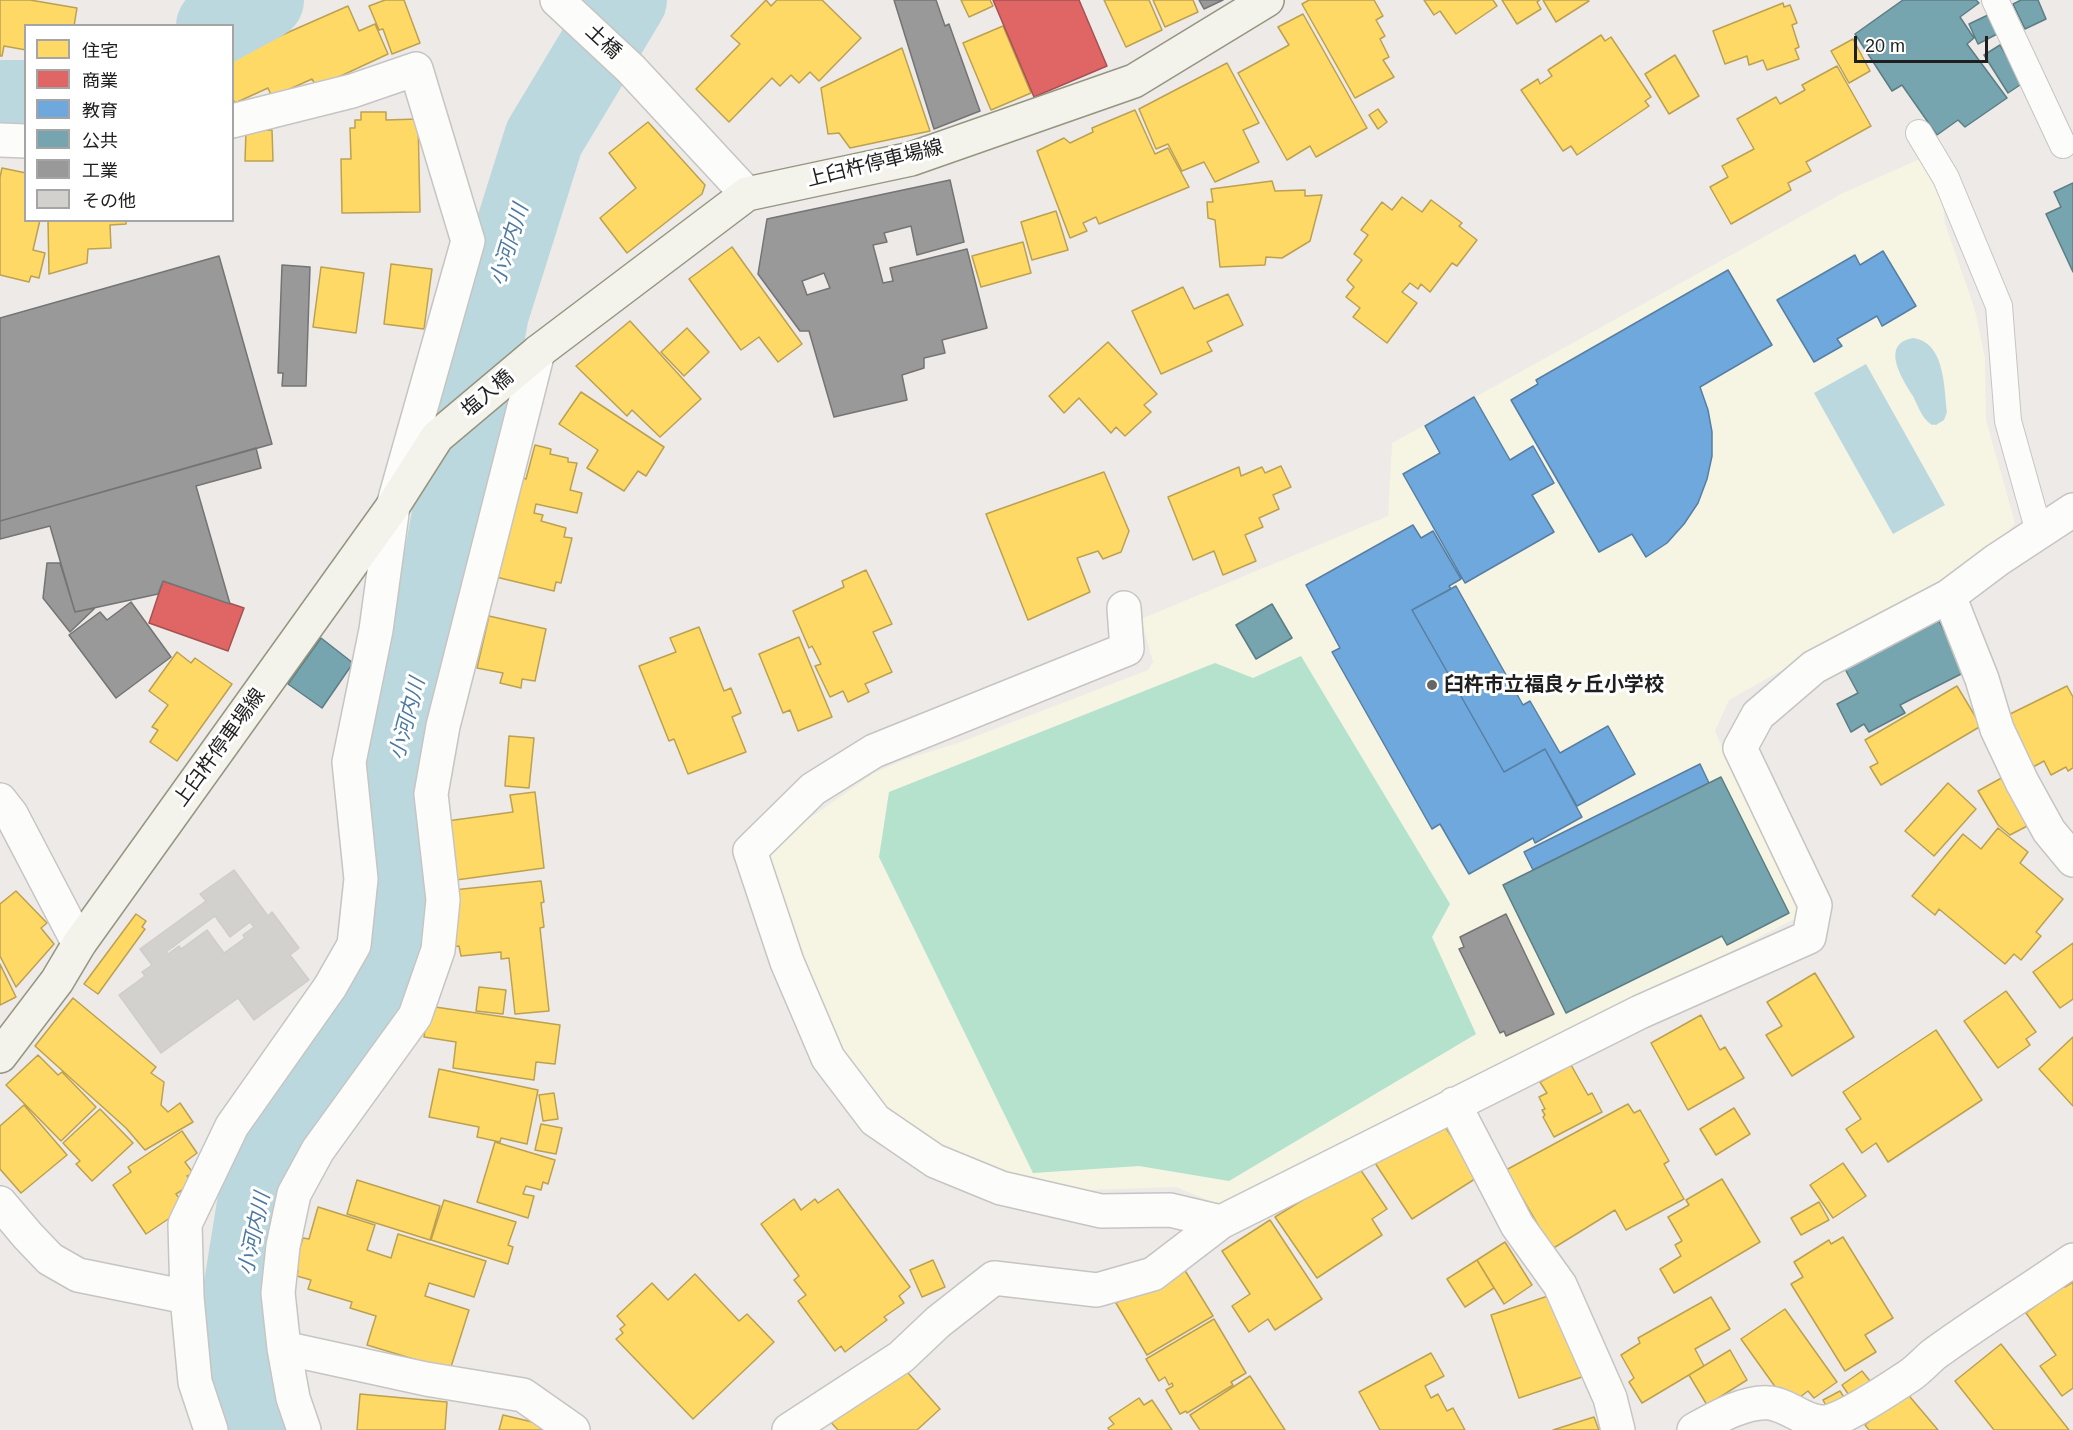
<!DOCTYPE html>
<meta charset="utf-8">
<style>
body{margin:0}
#map{position:relative;width:2073px;height:1430px;overflow:hidden;background:#edeae7;font-family:Arial,"Noto Sans JP",sans-serif}
canvas{display:block}
.legend{position:absolute;left:24px;top:24px;width:210px;height:198px;box-sizing:border-box;background:#fff;border:2px solid #a5a5a5;margin:0;padding:8px 10px;list-style:none;font-size:18px;color:#1f1f1f}
.legend li{display:flex;align-items:center;gap:12px;height:30px}
.legend b{width:30px;border:2px solid #a5a5a5}
.scale{position:absolute;left:1854px;top:36px;width:134px;height:27px;box-sizing:border-box;border:3px solid #1f1f1f;border-top:0;padding-left:8px;font-size:18px;line-height:21px;white-space:nowrap;color:#1f1f1f;-webkit-text-stroke:4px #fff;paint-order:stroke}
</style>
<div id="map">
<canvas width="2073" height="1430"></canvas>
<ul class="legend">
<li><b style="height:16px;background:#ffd966"></b>住宅</li>
<li><b style="height:16px;background:#e06666"></b>商業</li>
<li><b style="height:16px;background:#6fa8dc"></b>教育</li>
<li><b style="height:16px;background:#76a5af"></b>公共</li>
<li><b style="height:16px;background:#999"></b>工業</li>
<li><b style="height:16px;background:#d3d1ce"></b>その他</li>
</ul>
<div class="scale">20 m</div>
</div>
<script>
const ctx = document.querySelector('canvas').getContext('2d');
ctx.lineJoin = 'round';
function fillPath(path, color) { ctx.fillStyle = color; ctx.fill(path, 'evenodd'); }
function stroke(path, color, width, dash) { ctx.strokeStyle = color; ctx.lineWidth = width; ctx.lineCap = dash ? 'butt' : 'round'; ctx.setLineDash(dash || []); ctx.stroke(path); }
function write(font, color, halo, rows, align = 'center') {
  ctx.font = font + ' Arial,"Noto Sans JP",sans-serif'; ctx.lineWidth = 6; ctx.setLineDash([]); ctx.textBaseline = 'middle'; ctx.strokeStyle = halo; ctx.fillStyle = color; for (const [text, x, y, turn = 0] of rows) {
    ctx.save(); ctx.translate(x, y); ctx.rotate((+turn || 0) * Math.PI / 180); ctx.textAlign = isNaN(turn) ? turn : align; if (halo) ctx.strokeText(text, 0, 0); ctx.fillText(text, 0, 0); ctx.restore();
  }
}
const education = new Path2D(`
 M1924,157L1942,197L1945,223L1975,310L1985,358L1986,420L2015,523L2002,539L1965,567L1729,700L1715,731L1800,916L1231,1210L1176,1187L1061,1191L954,1160L887,1111L836,1045L813,991L763,851L874,773L906,759L958,743L1148,670L1153,662L1141,619L1388,516L1392,443L1843,193Z`);
const pitch = new Path2D(`
 M1301,656L1450,904L1432,937L1476,1034L1229,1181L1139,1166L1033,1173L879,857L889,792L1215,663L1253,678Z`);
const water = new Path2D(`
 M1913,338C1945,342 1944,387 1947,412L1944,420L1936,425C1931,424 1931,425 1927,421C1921,415 1917,404 1913,396C1903,380 1879,344 1913,338Z
 M1866,364L1945,505L1893,534L1814,393Z`);
const homes = new Path2D(`
 M0,0H30L77,8L74,26H26V50L4,46L2,56H0Z
 M385,0H404L420,43L392,54L383,29L379,30L369,6Z
 M766,0L771,6L777,0H822L861,38L819,81L810,72L799,83L791,75L780,86L772,78L729,122L696,89L740,44L731,36Z
 M961,0H990L993,6L969,17Z
 M1104,0H1149L1162,30L1126,47Z
 M1153,0H1193L1198,12L1165,27Z
 M1309,0H1374L1383,16L1376,20L1385,36L1380,39L1389,57L1383,60L1394,77L1355,98L1302,4Z
 M1424,0H1493L1497,6L1456,34L1440,11L1434,15Z
 M1502,0H1540L1537,2L1541,9L1517,24Z
 M1543,0H1588L1589,1L1556,22Z
 M1783,3L1784,7L1790,5L1797,23L1792,25L1799,47L1795,49L1799,59L1767,70L1763,60L1749,65L1747,56L1725,64L1713,31Z
 M348,6L359,31L375,24L388,54L317,87L312,79L272,97L268,88L235,103L232,98V57Z
 M1303,14L1367,128L1316,157L1310,146L1287,160L1238,73L1289,45L1278,27Z
 M1003,26L1031,93L991,110L963,43Z
 M1601,35L1605,41L1611,37L1651,97L1645,101L1649,106L1577,155L1571,146L1563,151L1521,90L1538,79L1540,84L1552,76L1548,70Z
 M1853,39L1870,71L1849,83L1831,51Z
 M902,48L930,131L850,148L839,133L828,134L821,88Z
 M1675,55L1699,96L1669,114L1645,74Z
 M1227,63L1259,123L1243,130L1259,162L1215,182L1204,162L1182,171L1168,144L1156,149L1139,109Z
 M1837,66L1871,126L1806,162L1811,171L1788,183L1791,190L1731,224L1710,187L1728,177L1722,166L1754,149L1737,119L1776,97L1780,104L1805,90L1802,85Z
 M1378,109L1387,122L1378,129L1369,115Z
 M1135,110L1155,154L1168,148L1189,187L1099,224L1096,217L1083,223L1087,231L1070,238L1037,151L1064,138L1070,143L1093,132L1092,128Z
 M361,112H386V120L418,119L420,212L342,213L341,159H351L350,128H355V120H361Z
 M648,122L705,185L702,194L627,253L600,218L636,188L609,153Z
 M272,130L273,161H245L246,131Z
 M2,168L26,173V220H40L33,250L45,253L39,278L31,276L29,282L0,275V177Z
 M1272,181L1275,191L1305,190V196L1322,195L1310,241L1282,258L1266,257L1265,265L1220,267L1215,220L1208,218L1207,202H1213L1211,189Z
 M1402,197L1422,212L1431,200L1462,223L1459,226L1477,240L1457,266L1452,263L1430,292L1421,284L1418,289L1410,283L1402,292L1417,303L1387,343L1353,317L1360,308L1346,297L1354,287L1347,280L1362,260L1354,254L1368,235L1361,230L1382,202L1392,210Z
 M1056,211L1068,250L1032,260L1021,222Z
 M48,220H126V224L110,225L111,248L88,249L87,263L49,274Z
 M1023,242L1031,273L981,287L972,256Z
 M732,247L802,344L778,362L759,337L741,350L689,279Z
 M391,264L432,269L424,329L384,324Z
 M321,267L364,273L356,333L313,327Z
 M1183,287L1194,309L1228,294L1243,325L1207,342L1212,351L1161,374L1132,311Z
 M630,321L701,399L660,437L632,410L627,416L576,366Z
 M687,328L709,352L684,376L661,352Z
 M1108,342L1157,394L1144,405L1151,412L1125,436L1116,427L1111,433L1079,398L1064,413L1049,396Z
 M581,392L664,447L646,476L638,471L624,491L587,468L598,450L559,424Z
 M535,445L551,449L550,454L568,458V462L577,463L570,490L582,493L577,513L536,504L534,513L543,515L541,521L566,528L564,537L572,538L561,583L556,582L554,591L496,577L523,478L526,479Z
 M1281,466L1291,487L1273,495L1279,509L1259,518L1263,527L1245,535L1256,561L1223,575L1214,551L1193,560L1168,497L1239,467L1241,476L1262,467L1265,473Z
 M1104,472L1129,531L1121,552L1103,559L1098,551L1077,558L1090,592L1028,620L986,514Z
 M866,570L892,624L873,632L892,672L865,684L869,692L848,702L843,691L830,697L815,666L821,664L812,646L809,648L793,611L844,587L842,581Z
 M489,616L546,629L535,681L522,679L521,688L500,683L503,673L477,668Z
 M699,627L724,691L731,688L741,713L732,717L746,752L688,774L674,739L669,741L639,666L676,652L670,638Z
 M799,637L832,717L798,731L790,710L783,713L759,654Z
 M177,652L191,663L195,658L232,684L177,761L150,742L158,730L152,727L168,705L149,691Z
 M1957,686L1981,726L1881,785L1870,767L1878,763L1865,740Z
 M2067,686L2073,697V768L2068,771L2066,767L2051,775L2044,761L2033,767L2008,715Z
 M509,736L534,738L529,788L505,786Z
 M2005,776L2031,824L2010,835L1998,825L1978,791Z
 M1948,783L1976,809L1934,856L1905,831Z
 M535,792L544,868L456,880L447,821L513,812L510,795Z
 M1998,828L2028,852L2020,863L2063,899L2036,932L2041,936L2021,960L2014,954L2005,964L1939,909L1935,915L1912,896L1963,834L1981,849Z
 M541,881L544,902L541,903L544,927L540,928L549,1011L515,1014L509,958L501,959V952L461,956L459,946L453,947V890Z
 M16,891L47,923L41,928L54,944L16,987L0,956V904Z
 M136,914L146,921L142,927L145,929L98,994L84,984Z
 M2073,943V999L2060,1008L2033,972Z
 M0,964L16,997L0,1005Z
 M1815,973L1854,1037L1792,1076L1766,1035L1782,1026L1767,1002Z
 M479,987L506,990L503,1014L476,1011Z
 M2006,991L2036,1032L2026,1039L2030,1045L1998,1068L1964,1021Z
 M73,998L156,1067L151,1073L164,1082L161,1105L168,1112L180,1103L193,1122L145,1150L126,1128L35,1046Z
 M428,1006L560,1025L555,1064L536,1062L534,1080L453,1068L456,1042L424,1037Z
 M1701,1015L1720,1050L1725,1047L1744,1078L1688,1110L1651,1043Z
 M1936,1030L1982,1100L1888,1162L1876,1143L1862,1153L1846,1129L1861,1119L1843,1092Z
 M2073,1037V1106L2039,1069Z
 M38,1055L58,1075L62,1072L96,1107L61,1141L6,1085Z
 M1571,1065L1588,1095L1592,1093L1602,1112L1554,1137L1543,1117L1545,1115L1542,1110L1545,1109L1539,1097L1547,1093L1540,1082Z
 M439,1069L538,1090L527,1144L501,1138L500,1142L477,1137L479,1127L429,1117Z
 M554,1093L558,1119L543,1121L539,1095Z
 M1628,1104L1634,1113L1640,1110L1669,1161L1664,1164L1684,1199L1626,1230L1615,1210L1552,1249L1506,1170Z
 M24,1105L67,1155L21,1193L0,1169V1126Z
 M1734,1108L1750,1134L1716,1155L1700,1129Z
 M100,1109L133,1143L92,1181L76,1164L80,1161L63,1143Z
 M1440,1119L1478,1177L1412,1219L1375,1163Z
 M541,1124L562,1128L556,1154L535,1150Z
 M182,1131L197,1153L185,1162L193,1173L187,1176L193,1183L176,1194L186,1207L146,1234L113,1185L131,1172L128,1167Z
 M495,1142L555,1160L548,1184L543,1182L541,1190L526,1186L523,1194L534,1196L528,1218L477,1202Z
 M1843,1163L1866,1196L1833,1218L1810,1185Z
 M1358,1166L1387,1209L1372,1219L1382,1235L1317,1278L1275,1217Z
 M1722,1179L1760,1242L1674,1293L1660,1269L1681,1256L1675,1245L1682,1241L1668,1217L1689,1205L1686,1200Z
 M357,1180L440,1206L430,1240L347,1214Z
 M838,1189L910,1287L899,1296L904,1303L884,1317L887,1320L845,1352L841,1346L835,1351L798,1301L806,1295L794,1280L799,1276L761,1224L794,1199L801,1210L815,1199L818,1203Z
 M444,1200L516,1222L508,1245L513,1247L508,1264L431,1240Z
 M1819,1202L1829,1220L1801,1235L1791,1218Z
 M318,1207L375,1225L367,1250L391,1258L398,1234L486,1261L474,1297L429,1283L425,1296L469,1310L450,1370L367,1345L376,1316L350,1308L352,1302L308,1289L311,1280L297,1276L298,1271L293,1270L303,1238L309,1239Z
 M1270,1220L1322,1299L1275,1330L1268,1319L1249,1332L1232,1306L1250,1294L1222,1251Z
 M1843,1237L1893,1318L1865,1335L1876,1352L1845,1371L1791,1284L1803,1277L1794,1262L1829,1240L1831,1244Z
 M1505,1242L1532,1285L1504,1304L1477,1260Z
 M933,1260L945,1287L922,1297L910,1270Z
 M1477,1260L1494,1288L1465,1307L1447,1279Z
 M1181,1264L1213,1316L1147,1355L1116,1303Z
 M695,1274L739,1321L747,1314L774,1342L693,1419L616,1339L623,1333L620,1329L625,1325L617,1316L652,1283L668,1300Z
 M2059,1278L2065,1287L2073,1282V1388L2062,1396L2040,1366L2056,1355L2026,1313L2038,1304L2032,1297Z
 M1557,1293L1585,1376L1519,1398L1491,1315Z
 M1711,1297L1730,1329L1695,1349L1704,1366L1642,1403L1629,1382L1634,1378L1621,1355L1640,1343L1638,1338Z
 M1785,1309L1837,1382L1814,1398L1808,1391L1795,1401L1781,1395L1741,1339Z
 M1214,1319L1246,1373L1231,1382L1233,1385L1187,1413L1186,1411L1180,1414L1166,1390L1173,1386L1172,1383L1169,1385L1165,1377L1159,1381L1146,1359Z
 M2001,1344L2069,1430H1994L1955,1381Z
 M1730,1350L1747,1380L1707,1405L1689,1375Z
 M1431,1353L1444,1376L1425,1386L1431,1398L1438,1394L1447,1411L1453,1408L1465,1430H1380L1359,1392Z
 M900,1364L940,1409L917,1430H838L827,1418Z
 M1862,1371L1874,1386L1853,1401L1842,1385Z
 M1250,1376L1285,1430H1200L1190,1415Z
 M1840,1391L1847,1402L1830,1413L1823,1400Z
 M1905,1391L1938,1430H1869L1865,1425L1870,1421L1867,1417Z
 M360,1394L447,1402L445,1430H357Z
 M1139,1398L1144,1405L1152,1400L1172,1430H1109L1108,1428L1114,1424L1109,1418Z
 M503,1415L549,1426L548,1430H499Z
 M1594,1417L1599,1430H1553Z`);
const shops = new Path2D(`
 M993,0H1079L1107,66L1034,97Z
 M163,581L244,608L228,651L149,623Z`);
const schools = new Path2D(`
 M1883,251L1916,306L1882,326L1877,316L1837,339L1842,346L1814,362L1777,300L1855,255L1860,265Z
 M1728,270L1772,345L1700,387L1708,410L1712,432V456L1707,479L1698,503L1684,524L1667,543L1646,557L1632,534L1599,552L1511,400L1538,384L1536,380Z
 M1474,397L1510,460L1533,446L1554,483L1532,495L1554,532L1465,583L1403,474L1440,453L1425,426Z
 M1413,525L1421,538L1433,531L1461,579L1449,586L1451,589L1412,610L1504,772L1545,749L1582,817L1535,843L1533,838L1469,874L1440,824L1432,829L1332,652L1340,648L1306,585Z
 M1456,586L1523,705L1530,701L1560,753L1608,726L1635,774L1577,806L1545,749L1504,772L1412,610Z
 M1700,764L1709,783L1533,870L1524,852Z`);
const public = new Path2D(`
 M1903,0H1976L1979,3L1960,17L1974,38L1967,44L2007,98L1965,127L1958,120L1937,135L1902,85L1892,91L1855,34Z
 M2021,0H2038L2046,19L2025,29L2013,4Z
 M1988,15L1997,34L1978,44L1969,24Z
 M2000,45L2023,83L2008,93L1984,55Z
 M2073,183V272L2046,214L2061,207L2054,192Z
 M1272,604L1292,638L1256,659L1236,625Z
 M1939,621L1965,672L1900,705L1905,713L1869,732L1864,724L1851,732L1837,704L1858,693L1845,669Z
 M321,638L353,663L322,708L288,684Z
 M1721,777L1789,913L1727,945L1722,936L1566,1013L1503,885Z`);
const industry = new Path2D(`
 M894,0H936L945,26L949,24L980,111L934,129Z
 M1199,0H1223L1204,9Z
 M950,180L964,242L917,255L911,226L884,233L887,242L873,245L883,283L893,281L890,268L967,249L987,328L942,340L945,353L924,358V368L902,375L907,400L834,417L809,331H800L758,274L767,219ZM824,273L830,288L807,295L802,281Z
 M219,256L272,444L0,521V318Z
 M282,265L310,267L306,386H282L283,373H278Z
 M256,448L261,468L196,486L230,604L163,581L158,594L75,612L50,526L0,539V521Z
 M47,563H60L75,612L95,608L70,632L43,598Z
 M131,602L171,657L116,698L69,635L100,612L107,620Z
 M1506,914L1554,1014L1506,1036L1504,1031L1500,1033L1459,949L1464,947L1460,937Z`);
const river = new Path2D(`
 M216,26L264,0
 M0,100H26
 M261,1430L244,1385L242,1297L257,1204L288,1129L328,1075L384,990L412,910L393,763L427,650L489,313L544,138L627,0`);
const building = new Path2D(`
 M234,870L268,916L272,912L299,948L290,955L309,980L254,1020L238,998L161,1053L119,995L145,976L142,972L152,965L140,949L206,901L200,894ZM215,916L230,937L250,922L254,927L243,935L245,938L224,953L207,930L181,949L179,946L168,954L166,952Z`);
const service = new Path2D(`
 M1995,0L2063,145
 M1919,133L1946,178L1999,306L2008,421L2039,532`);
const minor = new Path2D(`
 M0,140L26,141
 M1949,596L1982,679L1997,729L2022,782L2049,831L2073,860
 M1124,608L1127,649L874,751L813,789L750,851L787,962L828,1058L875,1120L935,1161L1001,1188L1101,1211L1170,1210L1221,1222
 M0,800L11,814L79,944
 M1454,1104L1517,1225L1560,1285L1610,1398L1618,1430
 M0,1203L28,1236L50,1259L78,1275L187,1297
 M284,1348L426,1379L523,1395L573,1430
 M211,1430L195,1382L187,1297L185,1224L232,1126L330,987L354,945L361,879L349,762L376,630L393,506L468,241L416,69L352,91L232,121
 M304,1430L293,1398L284,1348L278,1293L283,1246L294,1194L318,1150L415,1016L438,950L443,900L431,794L443,726L538,352
 M789,1430L901,1357L938,1322L994,1278L1097,1290L1153,1274L1221,1222L1640,1012L1809,937L1815,905L1740,748L1758,715L1814,667L1949,596L1997,560L2073,510
 M1694,1430C1714,1419 1746,1400 1770,1403C1790,1405 1809,1427 1830,1421C1849,1416 1891,1388 1909,1376C1918,1370 1925,1362 1933,1355C1978,1322 2027,1292 2073,1260`);
const tertiary = new Path2D(`
 M557,0L631,69L747,194`);
const secondary = new Path2D(`
 M0,1056L57,981L79,944L393,506L437,437L538,352L747,194L911,159L1134,81L1267,0`);
const markers = [
 [1432,685,6,"#676665"]
];
const streetNames = [
 ["土橋",603,42,43],
 ["上臼杵停車場線",875,164,-14],
 ["塩入橋",488,394,-40],
 ["上臼杵停車場線",220,748,-54]
];
const poiNames = [
 ["臼杵市立福良ヶ丘小学校",1444,685]
];
const waterNames = [
 ["小河内川",510,245,-73],
 ["小河内川",408,719,-75],
 ["小河内川",255,1234,-78]
];
fillPath(education, '#f6f4e3');
fillPath(pitch, '#b4e2cd');
fillPath(water, '#bcd8df');
fillPath(homes, '#ffd966');
stroke(homes, '#bca151', 1.5);
fillPath(shops, '#e06666');
stroke(shops, '#a65151', 1.5);
fillPath(schools, '#6fa8dc');
stroke(schools, '#577fa3', 1.5);
fillPath(public, '#76a5af');
stroke(public, '#5c7d84', 1.5);
fillPath(industry, '#999');
stroke(industry, '#747474', 1.5);
stroke(river, '#bcd8df', 80);
fillPath(building, '#d3d1ce');
stroke(building, '#d0ccc9', 1.5);
stroke(service, '#c6c5c3', 28);
stroke(minor, '#c6c5c3', 36);
stroke(tertiary, '#c6c5c3', 36);
stroke(secondary, '#959580', 36);
stroke(service, '#fcfcfb', 26);
stroke(minor, '#fcfcfb', 33);
stroke(tertiary, '#fcfcfb', 33);
stroke(secondary, '#f3f2eb', 33);
for (const [x, y, r, color] of markers) { const dot = new Path2D(); dot.arc(x, y, r, 0, 2 * Math.PI); ctx.fillStyle = color; ctx.fill(dot); stroke(dot, '#fff', 2); }
write('20px', '#1f1f1f', '#fff', streetNames);
write('bold 20px', '#1f1f1f', '#fff', poiNames, 'left');
write('italic 21px', '#4c7aa3', '#fff', waterNames);
</script>
